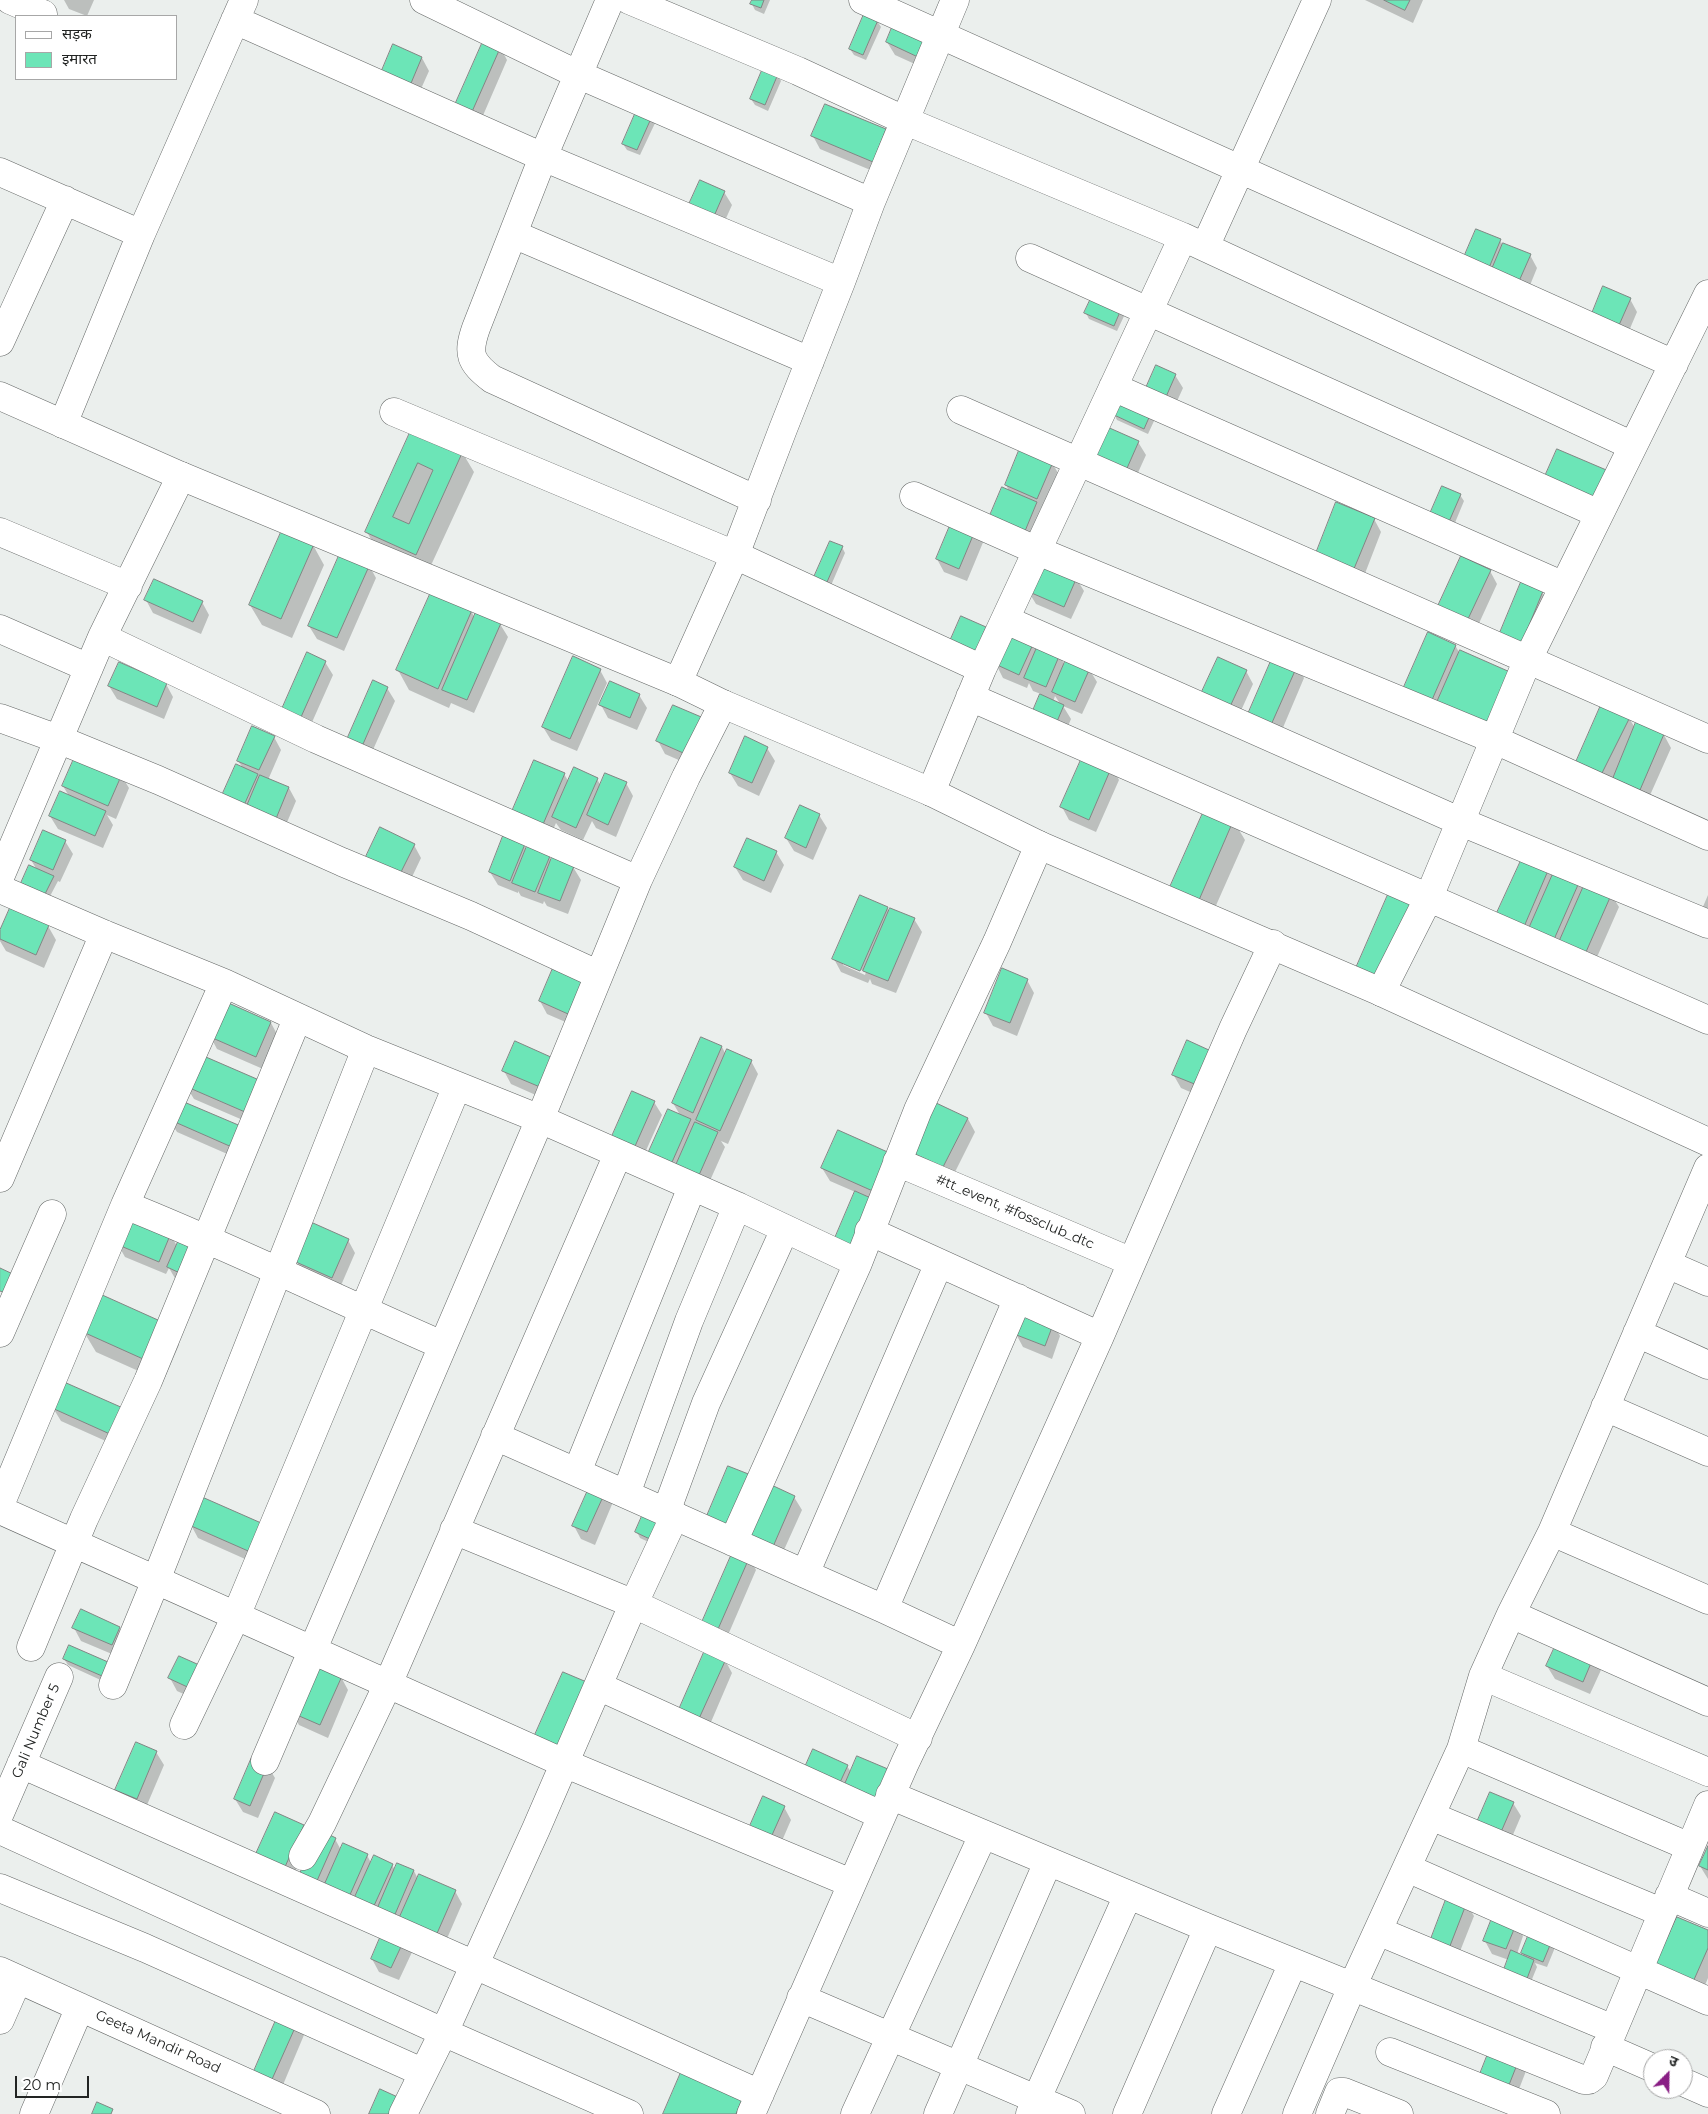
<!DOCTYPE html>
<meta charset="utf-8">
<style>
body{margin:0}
#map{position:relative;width:1708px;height:2114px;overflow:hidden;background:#ebefed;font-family:Montserrat,"Noto Sans Devanagari",sans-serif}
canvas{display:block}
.legend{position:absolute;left:15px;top:15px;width:162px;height:65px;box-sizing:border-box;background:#fff;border:1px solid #a7a7a7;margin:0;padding:6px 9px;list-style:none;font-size:15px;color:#222423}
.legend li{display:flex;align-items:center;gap:10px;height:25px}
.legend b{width:25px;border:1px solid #a7a7a7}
.north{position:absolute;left:1643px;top:2049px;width:50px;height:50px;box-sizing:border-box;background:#fff;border:1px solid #a7a7a7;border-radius:50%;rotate:23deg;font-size:14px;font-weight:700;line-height:20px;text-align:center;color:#222423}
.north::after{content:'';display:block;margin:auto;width:18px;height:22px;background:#891e84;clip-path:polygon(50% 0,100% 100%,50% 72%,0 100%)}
.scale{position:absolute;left:15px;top:2076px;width:74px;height:22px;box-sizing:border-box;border:2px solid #222423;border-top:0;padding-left:6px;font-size:15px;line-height:18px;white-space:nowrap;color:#222423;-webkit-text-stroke:4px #fff;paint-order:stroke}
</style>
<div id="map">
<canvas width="1708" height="2114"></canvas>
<ul class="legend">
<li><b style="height:6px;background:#fff"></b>सड़क</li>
<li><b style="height:14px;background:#6ce5b7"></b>इमारत</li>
</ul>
<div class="north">उ</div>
<div class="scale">20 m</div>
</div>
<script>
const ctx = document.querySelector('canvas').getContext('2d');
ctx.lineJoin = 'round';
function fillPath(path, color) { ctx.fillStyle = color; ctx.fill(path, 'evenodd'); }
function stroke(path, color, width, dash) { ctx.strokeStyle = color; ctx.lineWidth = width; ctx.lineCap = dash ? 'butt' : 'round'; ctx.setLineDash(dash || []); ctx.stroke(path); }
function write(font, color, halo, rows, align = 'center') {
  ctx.font = font + ' Montserrat,sans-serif'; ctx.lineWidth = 4.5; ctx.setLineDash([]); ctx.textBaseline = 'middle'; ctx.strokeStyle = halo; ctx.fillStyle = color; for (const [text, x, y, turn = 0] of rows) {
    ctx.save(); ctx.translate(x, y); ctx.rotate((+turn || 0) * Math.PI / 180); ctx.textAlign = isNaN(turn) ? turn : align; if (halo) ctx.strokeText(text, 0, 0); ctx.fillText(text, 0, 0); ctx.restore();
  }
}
const shadow = new Path2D(`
 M64,0H94L87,16L69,9Z
 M753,0H770L764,14L755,10L752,4Z
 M1365,0H1423L1413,23Z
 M877,21L881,27L866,60L854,55L850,49Z
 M894,26L928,70L895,55L887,42Z
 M500,47L507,60L478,127L463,120Z
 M422,58L429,71L416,100L389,88Z
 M778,75L781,81L768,111L755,105L751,99Z
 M638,109L656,121L640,155L627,150L623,144Z
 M885,130L893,143L880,174L820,149L813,136Z
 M724,192L732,205L718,236L694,226Z
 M1500,240L1502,244L1530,255L1537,268L1524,300L1470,277Z
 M1630,299L1637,312L1623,345L1598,334Z
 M1121,308L1125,314L1117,331L1089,319L1086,313Z
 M1175,375L1183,388L1169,419L1151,410Z
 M1114,414H1150L1154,421L1148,434L1117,420Z
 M412,430L462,452L474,472L427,574L378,552L367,532Z
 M1138,442L1146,455L1131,488L1099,473Z
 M1052,463L1060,476L1045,511L1040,509L1044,516L1030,548L1006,484Z
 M1460,495L1464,501L1452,530L1434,522Z
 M955,518L984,540L967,581L944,572L937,559Z
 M1374,519L1381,532L1359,589L1322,574Z
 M313,545L324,565L292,638L262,625L250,605Z
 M842,547L845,553L826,597L815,592Z
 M369,565L376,578L344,651L317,639L309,626Z
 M1490,571L1497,584L1475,632L1447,619Z
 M1076,578L1084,591L1071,619L1036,604L1028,591Z
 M1542,592L1550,606L1528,657L1508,648Z
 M146,600L202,602L209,615L201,634L153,613Z
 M471,611L475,618L500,624L508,637L474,713L451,703L449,708L409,690L398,670Z
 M1033,643L1059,655L1065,665L1089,669L1097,682L1082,714L1063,706L1071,719L1061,743L1030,720L1041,694L1033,691L1029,683L1027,688L1003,678L996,664ZM1055,696L1061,705L1053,702Z
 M1455,645L1460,654L1520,693L1409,709Z
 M325,662L333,675L305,738L287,731Z
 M1297,665L1304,678L1279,737L1257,727Z
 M600,670L607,683L577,751L551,740L543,727Z
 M1246,671L1253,684L1235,724L1200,698Z
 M166,684L173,697L164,719L117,699L109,686Z
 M387,688L395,701L367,763L354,757Z
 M639,695L647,708L637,730L608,718L601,705Z
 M1629,718L1635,728L1637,724L1664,735L1671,748L1647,802L1585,776Z
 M712,733L697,768L665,754L658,741Z
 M274,737L281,750L268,780L289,788L296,801L280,839L228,815L243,768L238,761Z
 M767,748L775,761L759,796L738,786L730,773Z
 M1112,767L1119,780L1096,832L1069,820L1062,807Z
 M564,774L569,782L597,779L601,786L626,783L633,796L616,837L596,828L592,821L583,840L561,830L556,823L548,841L519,829Z
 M121,775L129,788L116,819L107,815L113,825L103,848L58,829L50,816L69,796L63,786Z
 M819,815L827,828L813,860L794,851L786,838Z
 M1233,820L1245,840L1210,919L1183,907Z
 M65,841L73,854L60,882L58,881L48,900L26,889L23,883L37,870L31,860Z
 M414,845L421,858L403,896L370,880Z
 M524,845L527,850L549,857L552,862L573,867L581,880L568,914L547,906L544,901L543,904L521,896L518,891V893L498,885L490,872Z
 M776,852L784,865L771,893L743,880L735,867Z
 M1524,856L1611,894L1619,907L1590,973L1504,930Z
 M1708,895V930L1699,916Z
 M887,908L890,913L914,919L922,932L896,993L872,984L870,979L868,983L841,972L834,959ZM843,962L866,972L865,975L843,965Z
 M10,910L48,926L56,940L44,968L6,951L0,941V934Z
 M554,969L584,1030L547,1014L540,1001Z
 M1027,980L1034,993L1017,1036L993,1026L986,1013Z
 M224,1002L271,1023L278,1036L263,1069L217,1049L210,1036Z
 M701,1038L722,1047L726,1055L751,1061L758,1074L728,1144L721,1141L725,1147L704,1194L655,1171L680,1115L673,1103Z
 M1211,1052L1204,1098L1181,1088L1173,1074Z
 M552,1058L547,1100L511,1084L504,1071Z
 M186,1086L272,1098L259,1127L194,1099Z
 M654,1102L662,1115L639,1166L618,1156Z
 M935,1103L968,1119L975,1132L951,1180L922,1166L914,1153Z
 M169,1119L242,1128L241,1160L177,1132Z
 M838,1132L883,1204L830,1181L822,1168Z
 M170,1234L177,1246L199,1245L176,1280L169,1268L166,1274L125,1257L117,1243Z
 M348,1240L355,1253L339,1290L305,1275L297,1262Z
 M1053,1323L1060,1336L1052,1359L1023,1347L1016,1334Z
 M168,1326L179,1345L163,1382L96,1352L84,1332Z
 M64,1383L128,1451L61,1421L53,1408Z
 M592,1483L613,1502L595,1545L581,1539L574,1526Z
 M794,1497L802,1510L779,1561L751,1549Z
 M202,1498L263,1567L198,1538L191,1525Z
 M647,1508L657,1546L640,1538L637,1532Z
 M749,1557L756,1570L722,1649L707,1642Z
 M74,1628H119L126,1641L119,1657L81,1641Z
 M179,1657L203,1703L177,1691L170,1678Z
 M1594,1657L1601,1670L1590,1694L1555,1679L1547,1666Z
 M64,1659L107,1663L105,1682L68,1665Z
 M725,1660L732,1673L705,1736L686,1727Z
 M341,1677L348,1690L328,1738L299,1725L292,1712Z
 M156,1752L164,1765L144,1812L124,1803L116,1790Z
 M267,1765L275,1778L258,1818L243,1812L235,1799Z
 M847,1766L851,1772L902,1786L811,1787Z
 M1513,1803L1521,1816L1506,1851L1483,1842Z
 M784,1807L791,1820L775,1857L755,1848Z
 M303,1826L310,1839L291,1881L264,1869Z
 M335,1839L341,1850L367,1855L371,1863L392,1865L395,1870L398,1864L414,1871L418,1879L455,1891L462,1904L442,1950L308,1889Z
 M1708,1849V1879L1700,1866Z
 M1466,1903L1474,1916L1455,1964L1438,1957Z
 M1516,1923L1523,1936L1517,1954L1525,1957L1522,1953L1531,1930L1556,1945L1547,1967L1535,1963L1537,1967L1528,1989L1509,1960L1492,1954L1485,1941Z
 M385,1928L413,1950L399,1980L379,1972L372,1959Z
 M1708,1931V1978L1701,1995L1664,1979Z
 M297,2022L304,2035L277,2099L260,2091Z
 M1519,2058L1526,2071L1514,2102L1486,2092Z`);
const building = new Path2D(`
 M752,0H764L761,8L750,4Z
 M1384,0H1410L1405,10Z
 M864,14L878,20L863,55L849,49Z
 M893,25L928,40L920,58L886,42Z
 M484,39L501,46L471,114L454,107Z
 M393,44L422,57L409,88L380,75Z
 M763,68L778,74L765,105L750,99Z
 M825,104L886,129L873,162L811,136Z
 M638,107L653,114L637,150L622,144Z
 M700,180L725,191L711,223L685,213Z
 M1476,229L1501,239L1486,275L1461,264Z
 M1503,243L1531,254L1516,288L1489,276Z
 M1603,286L1631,298L1616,332L1589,321Z
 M1093,294L1122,307L1114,326L1084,313Z
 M1156,365L1176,374L1162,406L1142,397Z
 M1119,399L1151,413L1144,429L1112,414Z
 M1105,426L1139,441L1124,475L1090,460Z
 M412,428L463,451L416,555L365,532ZM418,463L433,470L409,524L393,517Z
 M1020,448L1053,462L1037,499L1005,485Z
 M1557,449L1611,472L1596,506L1542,483Z
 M1442,486L1461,494L1448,524L1429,516Z
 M1002,487L1037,502L1023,536L988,520Z
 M1336,502L1375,518L1351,576L1313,561Z
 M954,516L977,526L959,569L936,559Z
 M282,530L314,544L281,619L249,605Z
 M830,541L843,546L823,591L810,586Z
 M341,551L370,564L337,638L308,626Z
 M1461,556L1491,570L1468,619L1438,606Z
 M1040,560L1077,577L1064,607L1027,591Z
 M154,579L203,601L193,622L144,600Z
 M1521,582L1543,591L1521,645L1499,635Z
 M431,592L472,610L438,689L396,670Z
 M476,612L501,623L467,700L442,690Z
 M961,616L986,627L972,659L947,648Z
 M1009,631L1034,642L1019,675L995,664Z
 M1428,632L1456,645L1428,709L1400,696Z
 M1038,645L1060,654L1046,687L1024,678Z
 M1460,650L1510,672L1484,731L1434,709Z
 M307,652L326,661L297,726L278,718Z
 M1274,654L1298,664L1271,725L1248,714Z
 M573,656L601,669L570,739L542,727Z
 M1067,657L1090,668L1075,702L1052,692Z
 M1218,657L1247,670L1228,711L1199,698Z
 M119,662L167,683L157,707L108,686Z
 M373,680L388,687L360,751L345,744Z
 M610,681L640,694L630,718L599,705Z
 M1040,694L1064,705L1053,731L1029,720Z
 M673,705L706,719L690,756L656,741Z
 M1601,705L1630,717L1600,777L1576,762Z
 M1636,722L1664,734L1640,790L1612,781Z
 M252,726L275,736L259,770L237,761Z
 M745,736L768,747L752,783L729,773Z
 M1084,753L1112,766L1089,820L1060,807Z
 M76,754L122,774L108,806L62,786Z
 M534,760L565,773L541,829L510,816Z
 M236,764L258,774L241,812L219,802Z
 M574,767L598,778L576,828L552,817Z
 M605,773L627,782L608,825L587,815Z
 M260,775L289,787L273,826L244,813Z
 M60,791L106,811L95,836L49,816Z
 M800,805L820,814L806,848L785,838Z
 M1206,806L1234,819L1199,900L1170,887Z
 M380,827L415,844L395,884L361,867Z
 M43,830L66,840L53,870L30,860Z
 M503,836L525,844L510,881L489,872Z
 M747,838L777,851L764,881L734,867Z
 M527,846L550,856L535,892L512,883Z
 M1524,854L1550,866L1523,929L1495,917Z
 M552,857L574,866L560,901L538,893Z
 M29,865L54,876L45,894L21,883Z
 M1556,867L1581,878L1552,944L1527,933Z
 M1586,881L1612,893L1582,961L1556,949Z
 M1390,890L1413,900L1379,978L1356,968Z
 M860,895L888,907L860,971L832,959Z
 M10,908L49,925L36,955L0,939V930Z
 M890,908L915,918L888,981L863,971Z
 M553,968L591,985L577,1018L539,1001Z
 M1002,968L1028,979L1010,1023L984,1013Z
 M224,1001L271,1022L256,1057L208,1036Z
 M701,1037L722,1046L693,1113L672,1103Z
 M1187,1040L1211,1051L1197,1085L1172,1075Z
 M515,1041L553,1058L540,1087L502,1071Z
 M727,1049L752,1060L720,1131L696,1120Z
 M199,1054L266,1083L252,1115L185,1086Z
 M632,1091L655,1101L632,1153L609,1143Z
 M177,1099L243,1127L234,1148L168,1119Z
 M934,1102L968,1118L943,1167L913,1153Z
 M668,1109L691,1119L669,1169L646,1158Z
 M695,1122L718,1132L696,1182L673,1172Z
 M838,1130L892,1154L875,1192L821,1168Z
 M855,1191L873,1199L850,1253L832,1245Z
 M129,1215L171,1233L159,1262L116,1244Z
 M313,1223L349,1239L332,1278L296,1262Z
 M181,1235L200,1244L186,1276L167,1267Z
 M0,1268L15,1275L7,1294L0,1291Z
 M100,1294L169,1325L152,1363L83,1332Z
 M1025,1311L1054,1322L1045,1346L1014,1334Z
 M64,1382L132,1412L121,1439L52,1408Z
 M728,1466L756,1477L730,1535L704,1523Z
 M592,1481L607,1488L587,1532L572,1526Z
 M765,1482L795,1496L772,1549L742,1536Z
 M202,1497L268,1526L255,1554L189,1525Z
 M646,1507L665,1515L654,1541L635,1532Z
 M734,1549L750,1556L715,1636L699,1629Z
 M81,1609L120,1627L112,1645L72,1628Z
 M1558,1640L1594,1656L1583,1682L1546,1666Z
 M69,1645L108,1662L102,1676L63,1659Z
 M705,1650L726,1659L697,1723L677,1714Z
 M179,1656L206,1668L196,1691L168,1678Z
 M312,1663L342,1676L320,1725L290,1712Z
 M563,1672L589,1683L560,1748L534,1737Z
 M136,1742L157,1751L137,1799L115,1790Z
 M813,1749L848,1765L837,1789L802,1774Z
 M857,1756L895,1772L880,1808L842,1791Z
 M252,1757L268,1764L250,1806L234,1799Z
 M1490,1792L1514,1802L1498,1839L1474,1829Z
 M763,1796L785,1806L768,1844L746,1835Z
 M275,1812L304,1825L284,1869L255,1856Z
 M319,1830L336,1838L316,1883L299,1876Z
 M343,1843L368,1854L349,1897L324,1886Z
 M1708,1846V1870L1699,1866Z
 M374,1855L393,1864L373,1908L354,1899Z
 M397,1863L414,1870L393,1919L376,1912Z
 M419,1874L456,1890L435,1938L398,1921Z
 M1448,1894L1467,1902L1448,1951L1429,1944Z
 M1494,1913L1517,1922L1506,1949L1483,1941Z
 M1677,1917L1708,1930V1948L1693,1982L1655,1966Z
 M385,1926L406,1936L391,1968L371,1959Z
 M1531,1929L1553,1938L1543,1962L1521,1953Z
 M1511,1950L1534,1960L1525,1984L1502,1975Z
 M279,2013L298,2021L269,2086L251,2078Z
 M1491,2046L1520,2057L1507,2090L1478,2079Z
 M682,2070L743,2097L736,2114H663Z
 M380,2089L402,2099L396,2114H369Z
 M97,2102L113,2109L111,2114H92Z`);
const street = new Path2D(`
 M10,0L43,14
 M424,0L577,74L871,202
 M610,0L543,157L476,328C467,354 470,362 492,379L757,500
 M629,0L798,71L906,121L1183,237
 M863,0L1674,364
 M235,20L543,157L841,282L783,429L735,555L394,412
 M0,172L141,234
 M513,234L810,361
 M1205,247L1317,0
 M1030,258L1599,514
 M841,282L871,202L955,0
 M0,342L65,200
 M1113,387L1564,586
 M961,410L1708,739
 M63,424L141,234L244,0
 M181,476L102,637L316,739L638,880
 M914,496L1038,551L1493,739L1708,836
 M0,532L128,586
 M1006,620L1459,821L1708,924
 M0,629L89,668
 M678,682L735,555L982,669
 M970,697L1708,1020
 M0,718L58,739L158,780L342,862L471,916L599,975
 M931,792L982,669L1183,237L1633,446
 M0,877L102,637
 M0,889L104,934L224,983L366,1049L540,1119L737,1206L858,1263
 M1381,992L1429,897L1528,659L1708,294
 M897,1162L1132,1262
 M0,1178L104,934
 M125,1205C233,1248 336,1299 442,1345
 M1667,1264L1708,1282
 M0,1333L52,1214
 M1637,1333L1708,1365
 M1100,1336L1233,1029L1273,944
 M1605,1407L1708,1452
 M495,1436L884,1609L961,1645
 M577,1472L692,1187
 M626,1494L689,1321L737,1206
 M0,1505L125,1205L224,983
 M0,1510L564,1763L851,1883
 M666,1512L706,1403L785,1229
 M454,1530L634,1604L918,1738
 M1552,1532L1708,1600
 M733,1542L858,1263L918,1110L997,942L1039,845
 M805,1574L939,1263
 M884,1609L1018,1298
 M1511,1614L1708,1702
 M31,1647L84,1519L148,1381L297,1019
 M1483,1676L1708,1772
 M113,1685L156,1580L366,1049
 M598,1686L881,1815
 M184,1725L236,1616L457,1086
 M1461,1749L1690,1847
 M265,1761L540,1119L638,880L686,777L723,704
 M21,1764L475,1965L760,2094
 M890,1795L1208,1928L1584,2080H1589L1594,2076L1708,1805
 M0,1813L59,1677
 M1431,1816L1661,1912
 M0,1830L443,2032L629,2114
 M303,1856L322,1823L388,1684L618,1154
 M1407,1868L1708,2001
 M0,1888L145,1948L422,2072
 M1669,1896L1708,1913
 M1378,1931L1613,2029
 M0,1971L316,2114
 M801,1998L1071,2114
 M0,2020L18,1979
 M1605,2047L1653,2068
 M1390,2052L1546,2114
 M1683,2082L1708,2093
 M34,2114L80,2007
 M403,2114L451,2017L536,1829L629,1614L675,1515
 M751,2114L905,1763L961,1645L1100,1336L869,1231
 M855,2114L983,1835
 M938,2114L1048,1862
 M1030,2114L1128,1895
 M1127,2114L1208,1928
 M1226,2114L1293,1963
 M1297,2114L1352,1987L1461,1749L1483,1676L1511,1614L1552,1532L1708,1168
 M1330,2114L1339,2092H1344L1399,2114`);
const secondary = new Path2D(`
 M0,396L181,476L678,682L723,704L931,792L1039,845L1381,992L1708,1142`);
const streetNames = [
 ["#tt_event, #fossclub_dtc",1015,1212,23],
 ["Gali Number 5",36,1731,-67],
 ["Geeta Mandir Road",158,2042,24]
];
fillPath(shadow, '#0003');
fillPath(building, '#6ce5b7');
stroke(building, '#818583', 1);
stroke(street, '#646766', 29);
stroke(secondary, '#646766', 29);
stroke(street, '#fff', 28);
stroke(secondary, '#fff', 28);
write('14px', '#222423', '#fff', streetNames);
</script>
